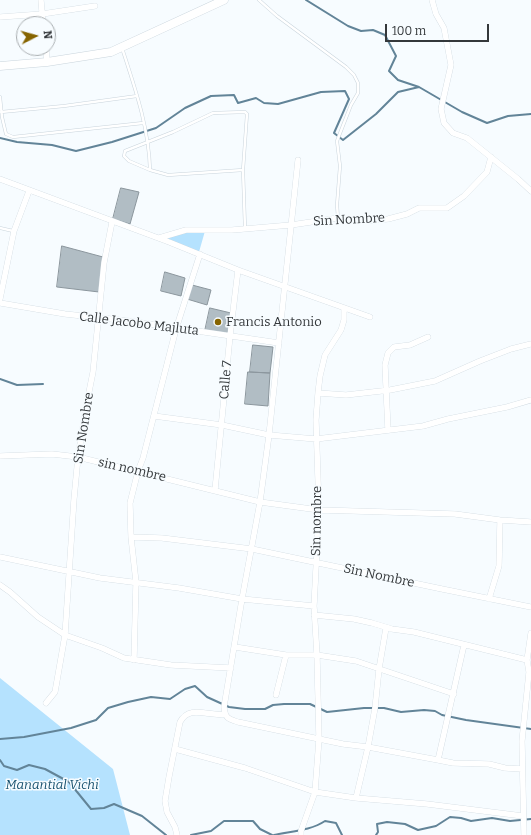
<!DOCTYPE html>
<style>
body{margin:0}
#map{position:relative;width:531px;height:835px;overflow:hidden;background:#f7fcff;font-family:Bitter,serif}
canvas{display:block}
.north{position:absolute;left:16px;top:16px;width:40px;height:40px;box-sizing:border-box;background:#f7fcff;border:1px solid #a9aeb1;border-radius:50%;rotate:84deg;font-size:11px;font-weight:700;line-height:16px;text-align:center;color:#34383b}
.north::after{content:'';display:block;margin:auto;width:14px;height:18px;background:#866400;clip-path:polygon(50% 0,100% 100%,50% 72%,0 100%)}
.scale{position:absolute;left:385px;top:24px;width:104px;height:18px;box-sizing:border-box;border:2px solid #34383b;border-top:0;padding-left:5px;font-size:12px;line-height:14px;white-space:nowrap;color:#34383b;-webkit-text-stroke:3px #f7fcff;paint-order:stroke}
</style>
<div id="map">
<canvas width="531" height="835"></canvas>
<div class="north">N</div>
<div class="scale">100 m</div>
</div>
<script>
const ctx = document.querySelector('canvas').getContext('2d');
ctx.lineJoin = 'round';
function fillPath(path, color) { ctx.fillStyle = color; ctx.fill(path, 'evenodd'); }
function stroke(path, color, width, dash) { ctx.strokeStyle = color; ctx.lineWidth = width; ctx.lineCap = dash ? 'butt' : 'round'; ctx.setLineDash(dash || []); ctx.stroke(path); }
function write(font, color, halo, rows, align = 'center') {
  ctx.font = font + ' Bitter,serif'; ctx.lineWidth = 3; ctx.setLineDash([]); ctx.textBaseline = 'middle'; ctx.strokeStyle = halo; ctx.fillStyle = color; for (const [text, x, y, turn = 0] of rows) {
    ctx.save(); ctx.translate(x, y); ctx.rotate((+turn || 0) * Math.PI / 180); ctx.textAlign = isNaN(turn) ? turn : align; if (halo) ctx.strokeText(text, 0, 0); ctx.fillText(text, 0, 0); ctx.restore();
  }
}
const green = new Path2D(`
 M186,231H205L199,252L161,238Z
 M0,678L113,769L130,835H0Z`);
const stream = new Path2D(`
 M306,0L348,26L361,31L373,30L385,35L396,56L389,71L398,80L419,87L462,112L487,123L508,116L531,114
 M0,138L17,142L52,145L76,151L112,142L156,128L185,108L211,96L234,95L238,103L256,98L264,103L278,104L321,92L345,91L349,99L334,133L343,140L376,114L398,92L419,87
 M0,379L17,385L43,384
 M0,739L24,737L71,728L96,720L108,708L128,702L151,697L170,699L185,689L195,686L207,697L229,707L245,709H265L273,705L284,704H310L327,712L364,708H384L401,712L424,710L435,711L442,715L466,720L531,729
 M0,760L4,766L17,770L29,765L45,769L69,782L91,809L104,808L114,804L142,816L166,835
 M191,835L211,831L224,821H253L260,829L272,835
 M274,835C291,831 310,831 325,821L336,823L342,835
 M376,835L378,832L377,824L387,822L405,824L418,830L436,826L450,817L461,818L471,821L492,818L510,821L531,819`);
const building = new Path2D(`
 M121,188L139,192L130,224L113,219Z
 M62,246L103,257L99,292L57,287Z
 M165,272L185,278L181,296L161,291Z
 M192,285L211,290L207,305L187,299Z
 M210,308L231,313L228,332L225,334L205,331Z
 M253,345L273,347L270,373L250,372Z
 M248,372L270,373L268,406L245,404Z`);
const lane = new Path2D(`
 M259,0L277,16L346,67L354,75L358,83V93L351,105L337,141L340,166L337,205L338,218
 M122,48C135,88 149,128 150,170
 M0,97L2,117L6,134L13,137L143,123
 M1,112L64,106L137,96
 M243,170L168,175L150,170L129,161L124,156L125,151L173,132L213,113L245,112L247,114L243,170L245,228
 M0,228L13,231`);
const street = new Path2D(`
 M41,0L43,24
 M432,0L436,14L444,28L451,65L441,109L444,123L453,133L467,138L518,179L531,191
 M0,17L42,14L95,6
 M46,48L47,62
 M298,160L269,435L260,502L242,599L224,707C225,718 228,719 238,722L343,744L368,747L438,760L453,763L489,764L505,768L522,769
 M0,179L169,242L238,270L370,317
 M159,238L186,230H232L291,225L338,218L364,221L388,219L407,214L419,208H447L464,196L487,172L491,157
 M0,299L14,231L29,191
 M0,303L65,314L129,321L279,343
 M318,393L346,395L390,390L435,381L480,361L511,349L531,344
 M154,416L222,425L269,435L316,439L423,426L448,419L507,407L531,400
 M388,430L385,365L388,353L394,347L410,345L428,337
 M0,456L52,454L78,457L260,502L319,510L455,514L500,520L531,522
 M215,490L230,336L238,270
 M131,537L162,538L252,549L442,589L531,607
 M0,557L100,578L179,588L242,599L314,606
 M0,585L10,592L38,617L65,635L102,648L124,658L171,665L231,668
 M489,599L499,566L500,520
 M314,615L354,619L372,623L392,629L414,632L527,660
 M235,647L286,655H317L356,661L454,694
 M134,660L136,582L131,537L130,503L138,471L143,458L176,329L200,254
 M276,695L286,655
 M46,703L55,692L65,635L74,499L78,457L86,407L93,372L104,263L112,222
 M175,749L245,768L315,792L356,798L427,804L523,816
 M438,760L464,645
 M356,798L368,747L375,708L379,669L386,628
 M177,835L175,827L167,812L165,801L169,777L180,722C190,704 208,717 225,714
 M301,835V831L315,792L319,739L317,655L314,606L319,510L316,420L318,393L320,376L325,355L341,330L344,320V308
 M524,835L522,741L529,672L527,660L531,633`);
const secondary = new Path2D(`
 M0,66L47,62L111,52L224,0`);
const markers = [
 [218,322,4,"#866400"]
];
const streetNames = [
 ["Sin Nombre",349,220,-3],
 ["Calle Jacobo Majluta",139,324,7],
 ["Calle 7",226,380,-85],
 ["Sin Nombre",84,428,-81],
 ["sin nombre",132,470,13],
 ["Sin nombre",317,521,-89],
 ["Sin Nombre",379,576,12]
];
const poiNames = [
 ["Francis Antonio",226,322]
];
const parkNames = [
 ["Manantial Vichi",52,785]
];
fillPath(green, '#b5e2fe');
stroke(stream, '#628498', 2);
fillPath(building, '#b1bdc4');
stroke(building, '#8b969d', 1);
stroke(lane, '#c9d4dc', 3.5);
stroke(street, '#c9d4dc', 6);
stroke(secondary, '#c9d4dc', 9);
stroke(lane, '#fff', 2.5);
stroke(street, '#fff', 5.5);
stroke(secondary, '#fff', 8);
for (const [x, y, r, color] of markers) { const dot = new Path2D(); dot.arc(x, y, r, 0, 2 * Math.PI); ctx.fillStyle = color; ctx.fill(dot); stroke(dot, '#f7fcff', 1.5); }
write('13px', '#34383b', '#f7fcff', streetNames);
write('13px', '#34383b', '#f7fcff', poiNames, 'left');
write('italic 13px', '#185270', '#f7fcff', parkNames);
</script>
